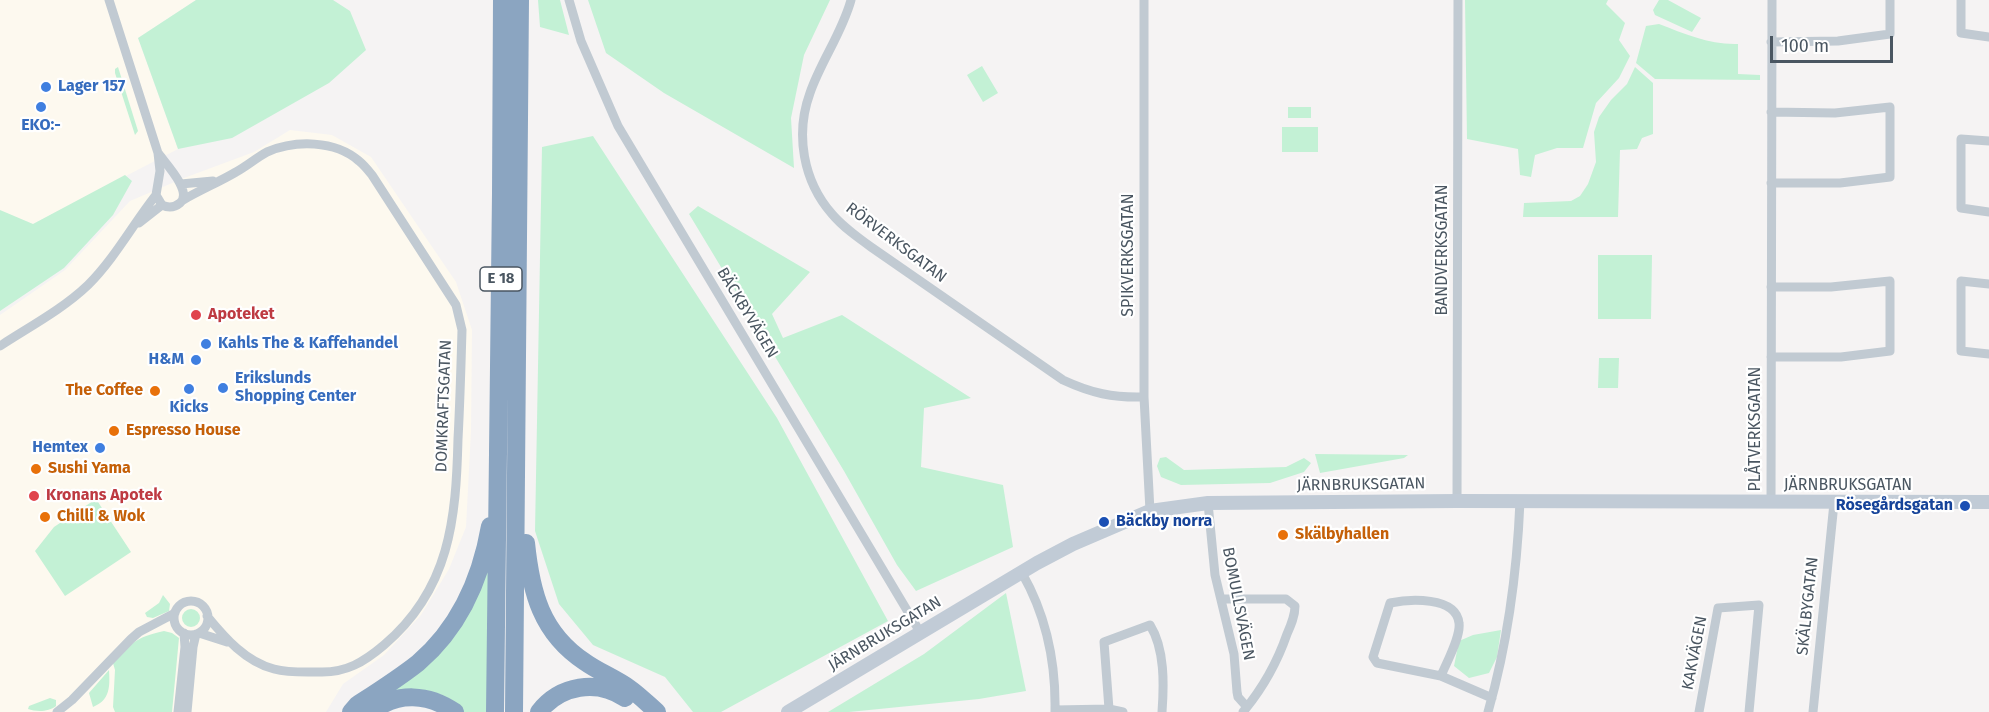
<!DOCTYPE html>
<meta charset="utf-8">
<style>
body{margin:0}
#map{position:relative;width:1989px;height:712px;overflow:hidden;background:#f5f3f3;font-family:"Fira Sans",sans-serif}
canvas{display:block}
.scale{position:absolute;left:1770px;top:36px;width:123px;height:27px;box-sizing:border-box;border:3px solid #4a5661;border-top:0;padding-left:8px;font-size:18px;line-height:21px;white-space:nowrap;color:#4a5661;-webkit-text-stroke:4px #fff;paint-order:stroke}
</style>
<div id="map">
<canvas width="1989" height="712"></canvas>
<div class="scale">100 m</div>
</div>
<script>
const ctx = document.querySelector('canvas').getContext('2d');
ctx.lineJoin = 'round';
function fillPath(path, color) { ctx.fillStyle = color; ctx.fill(path, 'evenodd'); }
function stroke(path, color, width, dash) { ctx.strokeStyle = color; ctx.lineWidth = width; ctx.lineCap = dash ? 'butt' : 'round'; ctx.setLineDash(dash || []); ctx.stroke(path); }
function write(font, color, halo, rows, align = 'center') {
  ctx.font = font + ' "Fira Sans",sans-serif'; ctx.lineWidth = 4.5; ctx.setLineDash([]); ctx.textBaseline = 'middle'; ctx.strokeStyle = halo; ctx.fillStyle = color; for (const [text, x, y, turn = 0] of rows) {
    ctx.save(); ctx.translate(x, y); ctx.rotate((+turn || 0) * Math.PI / 180); ctx.textAlign = isNaN(turn) ? turn : align; if (halo) ctx.strokeText(text, 0, 0); ctx.fillText(text, 0, 0); ctx.restore();
  }
}
const commercial = new Path2D(`
 M0,0H196L138,38L178,149L33,224L0,211Z
 M290,130L332,135L371,157L456,282L472,330L471,431L466,527L449,569L421,615L384,655L343,684L326,712H0V315L65,270L130,201L184,178L254,152Z`);
const green = new Path2D(`
 M196,0H333L350,11L366,50L329,83L232,138L178,149L138,38Z
 M538,0H560L569,35L540,27Z
 M588,0H830L804,55L791,118L794,168L664,93L606,53Z
 M1465,0H1608L1606,4L1625,23L1619,40L1630,56L1619,78L1596,103L1583,148H1557L1535,155L1531,177L1520,175L1518,149L1467,139Z
 M1659,0H1668L1701,18L1692,32L1655,15L1653,10Z
 M1659,24C1685,34 1710,45 1738,44V74L1760,75V80L1655,79L1636,63L1646,26Z
 M982,66L998,93L983,102L967,75Z
 M118,67L138,131L135,135L115,73V69Z
 M1635,67L1653,83V134L1642,138L1637,149L1620,150L1618,217H1523L1524,203L1571,201L1580,196L1588,184L1596,162L1594,132L1599,117L1611,100L1627,84Z
 M1288,107H1311V118H1288Z
 M1282,127H1318V152H1282Z
 M593,136L777,418L888,621L721,712H693L665,677L593,645L559,604L535,531L542,147Z
 M125,175L132,181L113,215L64,268L0,311V210L33,224Z
 M698,206L810,272L772,314L783,338L842,315L971,398L924,408L921,467L1003,485L1013,547L916,591L897,565L844,471L689,214Z
 M1598,255H1652L1651,319H1598Z
 M1599,358H1619L1618,388H1598Z
 M1315,454L1408,455L1404,458L1320,473Z
 M1166,457L1184,470L1286,467L1304,458L1311,463L1304,472L1270,483L1181,485L1161,477L1157,466L1160,458Z
 M96,499L131,552L65,596L35,551L54,527Z
 M488,555V712H464L457,705L442,695L425,690L361,712L415,672Z
 M1006,593L1026,691L979,699L849,712H828L924,654Z
 M163,595L170,604L169,611L153,618L147,617L145,613L159,603Z
 M182 618a9 9 0 1 1 18 0a9 9 0 1 1-18 0Z
 M1501,630L1497,657L1489,673L1469,678L1454,666L1459,641L1473,635Z
 M164,631L172,633L179,638L172,712H115L113,707L115,670L113,663C133,642 134,638 164,631Z
 M109,670C110,687 110,700 93,707L89,693Z
 M50,698L56,700V706C49,712 36,712 28,709L29,706Z`);
const street = new Path2D(`
 M109,0L158,153L160,171L156,195L162,205C168,208 174,208 180,203C193,192 166,164 158,153
 M569,0L581,41L618,126L920,632
 M851,0C842,33 821,61 810,93C795,134 803,181 832,214C843,227 857,237 871,247L1063,380C1091,393 1113,398 1144,397
 M1144,0V397L1150,511
 M1961,0V33L1989,37
 M1771,42L1838,41L1890,34V0
 M1989,141L1961,139V208L1989,212
 M1771,183H1840L1890,177V107L1835,113L1771,112
 M181,184L213,181
 M183,200C200,190 219,182 236,172C247,166 256,158 267,152C295,140 335,140 359,161C364,165 368,170 372,175L456,305L462,330C461,366 460,402 458,439C456,519 450,589 384,645C364,662 346,673 319,672C305,672 289,673 274,669C246,662 225,638 207,616
 M139,223L162,205
 M1989,284L1961,281V351L1989,354
 M0,346C29,327 63,309 88,285C115,258 133,224 156,195
 M1771,357H1841L1890,351V281L1831,287H1771
 M1457,501L1458,0
 M1771,502L1772,0
 M1208,503L1215,575L1234,654L1237,692L1238,697L1247,707
 M1022,573C1046,615 1056,664 1055,712
 M1221,599H1286L1295,606C1295,616 1291,625 1287,634C1277,663 1263,688 1243,712
 M174 618a17 17 0 1 1 34 0a17 17 0 1 1-34 0Z
 M199,633L227,642
 M1441,676C1446,663 1461,637 1459,623C1456,596 1409,599 1390,603L1373,657L1377,663L1441,676L1492,698
 M1109,709L1104,642L1150,625C1165,649 1164,685 1162,712
 M1055,710L1109,709L1123,712
 M57,712L72,700L131,639L139,632L175,613
 M178,712L185,647L184,633
 M187,712L193,647L196,634
 M1488,712C1508,642 1517,574 1520,501
 M1699,712L1718,608L1759,605L1749,712
 M1813,712L1834,503`);
const secondary = new Path2D(`
 M788,712L1037,563L1073,544L1150,511L1208,503L1457,501L1989,502`);
const highway = new Path2D(`
 M526,543C531,592 541,633 585,662C599,672 615,678 629,688C639,695 648,704 657,712
 M351,712L357,705C377,692 399,678 418,663C460,627 481,578 490,526
 M372,712C397,691 429,694 455,712
 M495,712L501,193L502,0
 M514,712L520,0
 M539,712C560,685 597,679 625,698`);
const markers = [
 [46,87,6,"#3f7fe0"],
 [41,107,6,"#3f7fe0"],
 [196,315,6,"#e0444e"],
 [206,344,6,"#3f7fe0"],
 [196,360,6,"#3f7fe0"],
 [223,388,6,"#3f7fe0"],
 [189,389,6,"#3f7fe0"],
 [155,391,6,"#e8710a"],
 [114,431,6,"#e8710a"],
 [100,448,6,"#3f7fe0"],
 [36,469,6,"#e8710a"],
 [34,496,6,"#e0444e"],
 [1965,506,6,"#1a4fb4"],
 [45,517,6,"#e8710a"],
 [1104,522,6,"#1a4fb4"],
 [1283,535,6,"#e8710a"]
];
const shields = [
 [501,279,42]
];
const shieldNames = [
 ["E 18",501,279]
];
const shopNames = [
 ["Lager 157",58,87],
 ["EKO:-",41,126,"center"],
 ["Kahls The & Kaffehandel",218,344],
 ["H&M",184,360,"right"],
 ["Erikslunds",235,379],
 ["Shopping Center",235,397],
 ["Kicks",189,408,"center"],
 ["Hemtex",88,448,"right"]
];
const streetNames = [
 ["RÖRVERKSGATAN",896,243,37],
 ["BANDVERKSGATAN",1443,250,-90],
 ["SPIKVERKSGATAN",1129,255,-90],
 ["BÄCKBYVÄGEN",747,313,59],
 ["DOMKRAFTSGATAN",444,406,-88],
 ["PLÅTVERKSGATAN",1756,429,-90],
 ["JÄRNBRUKSGATAN",1361,485,-1],
 ["JÄRNBRUKSGATAN",1848,486],
 ["BOMULLSVÄGEN",1238,604,79],
 ["SKÄLBYGATAN",1808,606,-84],
 ["JÄRNBRUKSGATAN",885,634,-31],
 ["KAKVÄGEN",1695,653,-79]
];
const healthNames = [
 ["Apoteket",208,315],
 ["Kronans Apotek",46,496]
];
const foodNames = [
 ["The Coffee",143,391,"right"],
 ["Espresso House",126,431],
 ["Sushi Yama",48,469],
 ["Chilli & Wok",57,517],
 ["Skälbyhallen",1295,535]
];
const transitNames = [
 ["Rösegårdsgatan",1953,506],
 ["Bäckby norra",1116,522,"left"]
];
fillPath(commercial, '#fdf9ef');
fillPath(green, '#c3f1d5');
stroke(street, '#c1cad2', 9);
stroke(secondary, '#c1cbd6', 14);
stroke(highway, '#8ba5c1', 18);
for (const [x, y, r, color] of markers) { const dot = new Path2D(); dot.arc(x, y, r, 0, 2 * Math.PI); ctx.fillStyle = color; ctx.fill(dot); stroke(dot, '#fff', 2); }
for (const [x, y, w] of shields) { const box = new Path2D(); box.roundRect(x - w / 2, y - 12, w, 24, 4.5); ctx.fillStyle = '#fff'; ctx.fill(box); stroke(box, '#4a5661', 1.5); }
write('bold 15px', '#4a5661', null, shieldNames);
write('bold 16px', '#366cbe', '#fff', shopNames, 'left');
write('16px', '#4a5661', '#fff', streetNames);
write('bold 16px', '#be3a42', '#fff', healthNames, 'left');
write('bold 16px', '#c56008', '#fff', foodNames, 'left');
write('bold 16px', '#164399', '#fff', transitNames, 'right');
</script>
